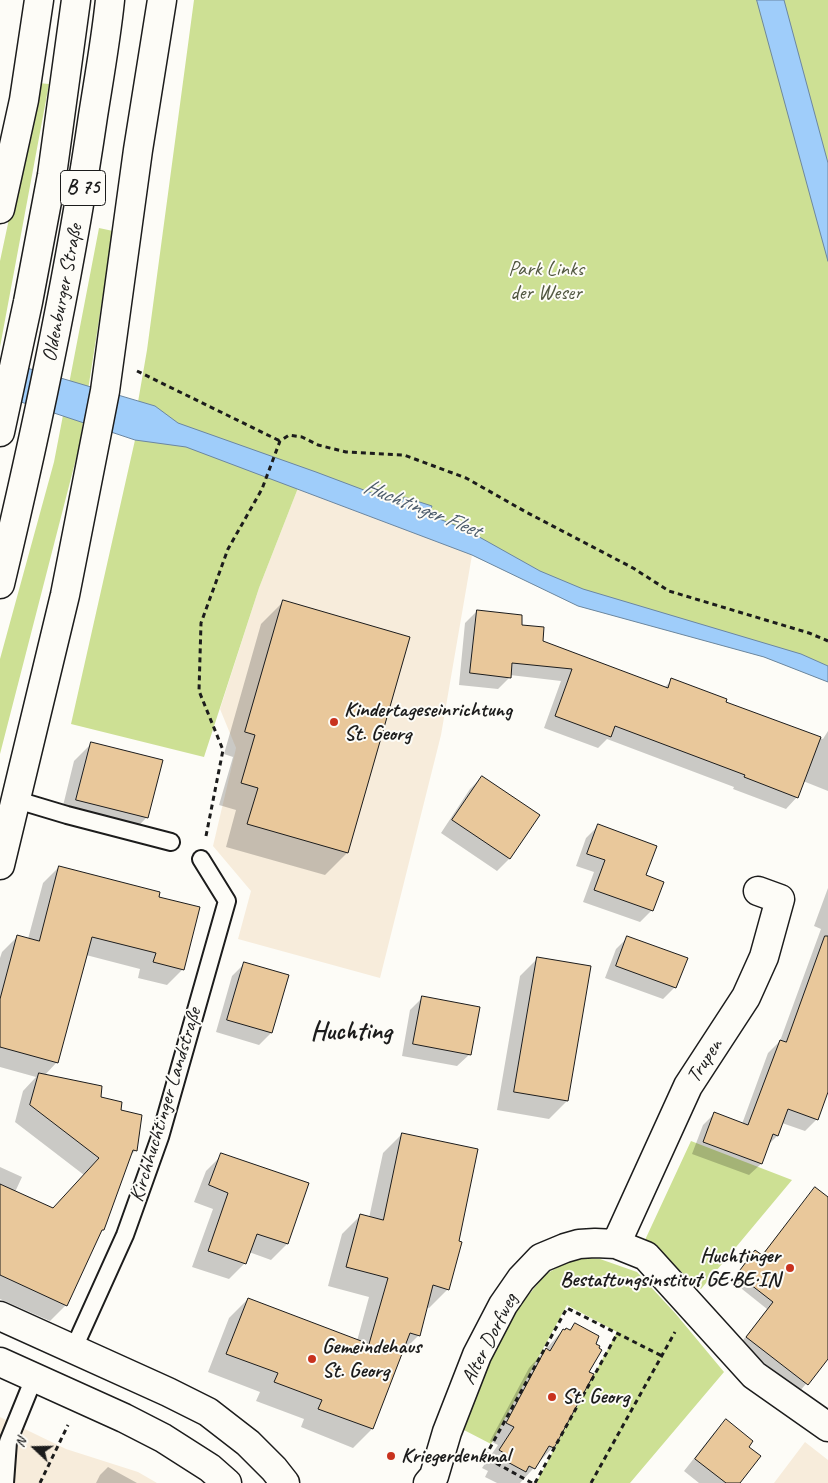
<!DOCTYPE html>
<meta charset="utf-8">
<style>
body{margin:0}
#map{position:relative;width:828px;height:1483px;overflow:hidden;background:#fdfcf7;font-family:Caveat,sans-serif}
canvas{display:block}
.north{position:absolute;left:10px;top:1423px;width:50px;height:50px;-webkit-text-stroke:4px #fdfcf7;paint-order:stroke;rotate:291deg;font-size:14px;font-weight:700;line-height:20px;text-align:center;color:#1c1c1c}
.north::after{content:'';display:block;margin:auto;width:18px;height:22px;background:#1c1c1c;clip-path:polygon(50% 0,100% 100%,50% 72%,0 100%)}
</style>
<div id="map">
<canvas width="828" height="1483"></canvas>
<div class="north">N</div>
</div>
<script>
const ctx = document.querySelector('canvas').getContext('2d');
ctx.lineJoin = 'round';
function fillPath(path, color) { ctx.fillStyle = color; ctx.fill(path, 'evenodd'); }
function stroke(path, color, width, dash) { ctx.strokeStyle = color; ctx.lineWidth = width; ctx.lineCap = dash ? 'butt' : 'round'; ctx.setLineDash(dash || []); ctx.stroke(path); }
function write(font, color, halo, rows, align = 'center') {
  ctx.font = font + ' Caveat,sans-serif'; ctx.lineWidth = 4; ctx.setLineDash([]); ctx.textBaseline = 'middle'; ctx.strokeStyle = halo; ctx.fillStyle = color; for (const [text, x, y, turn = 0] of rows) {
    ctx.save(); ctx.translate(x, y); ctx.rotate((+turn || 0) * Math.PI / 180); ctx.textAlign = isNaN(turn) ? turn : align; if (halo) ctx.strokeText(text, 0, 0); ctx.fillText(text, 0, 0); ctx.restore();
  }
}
const built = new Path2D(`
 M298,488L472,555L441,735L380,978L238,939L251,891L213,846L236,748L220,709L259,588Z
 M0,1417L66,1449L138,1472L157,1483H0Z
 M805,1442L828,1460V1483H774Z`);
const green = new Path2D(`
 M194,0H828V682L764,657L578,606L472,555L298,488L259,588L204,757L71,724L135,440L138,402L147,350Z
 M38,83L49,84L0,347V261Z
 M99,228L113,231L79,447L0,754V659L54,462Z
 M691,1141L792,1180L701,1289L645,1240Z
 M576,1257L600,1259L637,1272L675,1313L724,1372L630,1483H536L617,1332L567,1305L491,1444L462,1429L489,1359L517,1309L546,1274Z`);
const water = new Path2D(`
 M757,0H784L828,163V261Z
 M0,360L155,406L178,423L316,472L401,504L404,497L432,506L429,515L465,529L540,571L583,589L801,654L828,666V682L764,657L578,606L472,555L186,447L135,440L0,395Z`);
const shadow = new Path2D(`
 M283,602L347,853L325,875L226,847L236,810L219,805L233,757L224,754L261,624Z
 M477,611L520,626L542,642L664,688L672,680L724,702L823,739L828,731V791L803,781L797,797L786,809L733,789L734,787L607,739L598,748L544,728L561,681L510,675V677L498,689L459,685L465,623Z
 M92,743L161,761L146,818L129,836L60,818L74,761Z
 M482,777L509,859L497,871L441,833L470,789Z
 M598,826L644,876L652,910L640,922L583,902L594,872L576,866L586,838Z
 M59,867L157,898L183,969L167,985L138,978L140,969L86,955L57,1062L44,1076L100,1098L120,1111L136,1150L128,1158L102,1230L100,1233L66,1305L50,1321L0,1299V1167L22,1177L15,1192L52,1209L84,1175L15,1122L23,1091L36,1077L0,1067V958L2,952L18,936L28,939L43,883Z
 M828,888V1089L816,1120L805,1131L782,1123L777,1136L768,1145L761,1164L749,1175L692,1154L703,1125L714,1114L742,1124L768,1053L780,1041L821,929L814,926Z
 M628,937L675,987L663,999L605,978L616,949Z
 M538,958L590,967L567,1101L549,1119L497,1110L520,976Z
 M244,964L271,1033L259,1045L216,1032L232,976Z
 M422,998L470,1054L457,1066L402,1056L410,1010Z
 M402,1134L457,1242L448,1289L429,1308L426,1307L419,1335L401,1353L372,1429L353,1448L301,1427L304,1419L256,1401L260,1392L208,1372L229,1318L248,1299L357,1341L369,1297L328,1286L342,1234L361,1215L369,1218L383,1153Z
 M222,1155L287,1244L271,1260L249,1252L245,1263L229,1279L192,1267L213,1209L194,1202L206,1171Z
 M815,1189L828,1199V1357L800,1391L740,1344L767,1309L732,1281L749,1259L761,1256Z
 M563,1330L595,1345L588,1372L553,1447L520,1483H497L485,1477L488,1471L482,1468L498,1445L490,1441L529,1368Z
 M726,1421L747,1447L738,1483H699L684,1471L714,1433Z
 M108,1467L137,1483H96L100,1475Z`);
const building = new Path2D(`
 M283,600L410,637L348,853L247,824L258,788L241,783L255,735L245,732Z
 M477,610L522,615V625L544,627L543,641L668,688L671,678L727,699L726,702L821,737L798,798L744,777L745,775L615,726L611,737L555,716L572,669L512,663L511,678L470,673Z
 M91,742L163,760L148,818L76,800Z
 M482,776L540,815L510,859L452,820Z
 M598,824L657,846L646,875L664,882L653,911L594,890L605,860L587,854Z
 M59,866L160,892L159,897L200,907L184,970L153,962L156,953L92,937L58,1063L0,1047V999L17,935L39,941Z
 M627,936L688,958L676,988L616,966Z
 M825,936H828V1092L818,1120L788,1109L778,1136L773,1134L762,1164L703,1142L714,1112L748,1125L780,1040L786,1042Z
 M537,957L591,966L568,1101L514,1092Z
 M244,962L289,975L272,1033L227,1020Z
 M422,996L480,1007L471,1055L413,1044Z
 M39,1073L102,1086L101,1097L122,1102L121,1110L142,1115L137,1151L133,1150L104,1230H102L67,1306L0,1275V1184L53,1208L99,1158L30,1105Z
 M402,1133L478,1149L459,1241L462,1242L449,1290L433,1285L420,1336L410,1333L373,1429L318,1409L322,1400L274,1382L278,1373L226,1354L248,1298L369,1344L388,1278L346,1267L360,1214L383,1220Z
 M221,1153L309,1183L288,1244L257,1234L246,1264L208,1251L228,1193L209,1185Z
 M815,1187L828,1197V1359L808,1385L746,1337L773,1302L737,1274L755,1250L762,1255Z
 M575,1323L599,1336L596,1344L600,1346L599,1348L602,1350L589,1372L594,1374L554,1448L549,1446L535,1469L529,1466L526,1472L502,1459L504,1453L499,1450L514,1427L506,1423L546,1348L550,1351L563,1329L565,1330L566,1328L570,1330Z
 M726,1419L753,1441L749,1447L761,1456L740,1483H726L695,1459Z`);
const path = new Path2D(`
 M137,371L280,441
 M206,836L223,750L199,691L201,623L228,549L262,489L280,441L289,435L302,437L318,445L346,452L404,455L466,478L526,512L633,568L669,591L809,633L828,641
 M40,1483L68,1425
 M532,1483L485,1457L567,1308L662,1356
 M535,1483L617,1334
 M591,1483L675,1332`);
const lane = new Path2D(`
 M17,800L67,815L171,842
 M73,1350L125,1235L160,1137L227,901L201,859
 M5,1483L8,1442L34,1378`);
const street = new Path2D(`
 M616,1244L688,1086L746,997L764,957L780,899L758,891
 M428,1483L434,1476L447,1432L477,1355L503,1305L521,1279L541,1258L565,1248L579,1244L595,1243L616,1244L646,1256L754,1375L828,1427`);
const secondary = new Path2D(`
 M0,1316L168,1392L208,1412L248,1443L274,1469L285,1483
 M0,1362L124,1418L163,1438L210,1468L227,1483`);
const highway = new Path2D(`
 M0,209L24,100L39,0
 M0,432L28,302L52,175L76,0
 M0,584C37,429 70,274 93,116C99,78 106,39 110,0
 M0,865L65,595L105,391L138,150L162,0`);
const markers = [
 [334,722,5,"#c8321e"],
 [790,1268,5,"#c8321e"],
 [312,1359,5,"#c8321e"],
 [552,1397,5,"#c8321e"],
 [391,1456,5,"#c8321e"]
];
const shields = [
 [83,188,45]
];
const shieldNames = [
 ["B 75",83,188]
];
const parkNames = [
 ["Park Links",546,269],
 ["der Weser",546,293]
];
const streetNames = [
 ["Oldenburger Straße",63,293,-79],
 ["Trupen",705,1061,-57],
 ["Kirchhuchtinger Landstraße",166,1105,-73],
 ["Alter Dorfweg",490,1339,-63]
];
const poiNames = [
 ["Kindertageseinrichtung",344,710],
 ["St. Georg",344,734],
 ["Huchtinger",780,1256,"right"],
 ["Bestattungsinstitut GE·BE·IN",780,1280,"right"],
 ["Gemeindehaus",322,1347],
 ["St. Georg",322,1371],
 ["St. Georg",562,1397],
 ["Kriegerdenkmal",401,1456]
];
const waterNames = [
 ["Huchtinger Fleet",422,509,22]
];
const districtNames = [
 ["Huchting",351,1032]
];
fillPath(built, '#f7ecdb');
fillPath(green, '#cde094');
fillPath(water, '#9fcdfa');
stroke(water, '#6b86a1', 1);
fillPath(shadow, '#0003');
fillPath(building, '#e9c89b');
stroke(building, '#1c1c1c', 1);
stroke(lane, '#1c1c1c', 20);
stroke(street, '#1c1c1c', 31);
stroke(secondary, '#1c1c1c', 31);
stroke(highway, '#1c1c1c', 31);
stroke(path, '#1c1c1c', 3, [5, 4]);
stroke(lane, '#fdfcf7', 16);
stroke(street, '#fdfcf7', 28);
stroke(secondary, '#fdfcf7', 28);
stroke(highway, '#fdfcf7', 28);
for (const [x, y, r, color] of markers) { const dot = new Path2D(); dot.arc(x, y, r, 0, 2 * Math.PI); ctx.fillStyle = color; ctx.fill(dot); stroke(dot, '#fdfcf7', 2); }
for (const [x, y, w] of shields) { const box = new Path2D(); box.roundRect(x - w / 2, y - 17.5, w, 35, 4); ctx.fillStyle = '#fdfcf7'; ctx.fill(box); stroke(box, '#1c1c1c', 1); }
write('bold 20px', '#1c1c1c', null, shieldNames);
write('21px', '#515740', '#fdfcf7', parkNames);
write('21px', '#1c1c1c', '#fdfcf7', streetNames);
write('bold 21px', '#1c1c1c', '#fdfcf7', poiNames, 'left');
write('italic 22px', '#4a5a6a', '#fdfcf7', waterNames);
write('bold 26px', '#1c1c1c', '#fdfcf7', districtNames);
</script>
